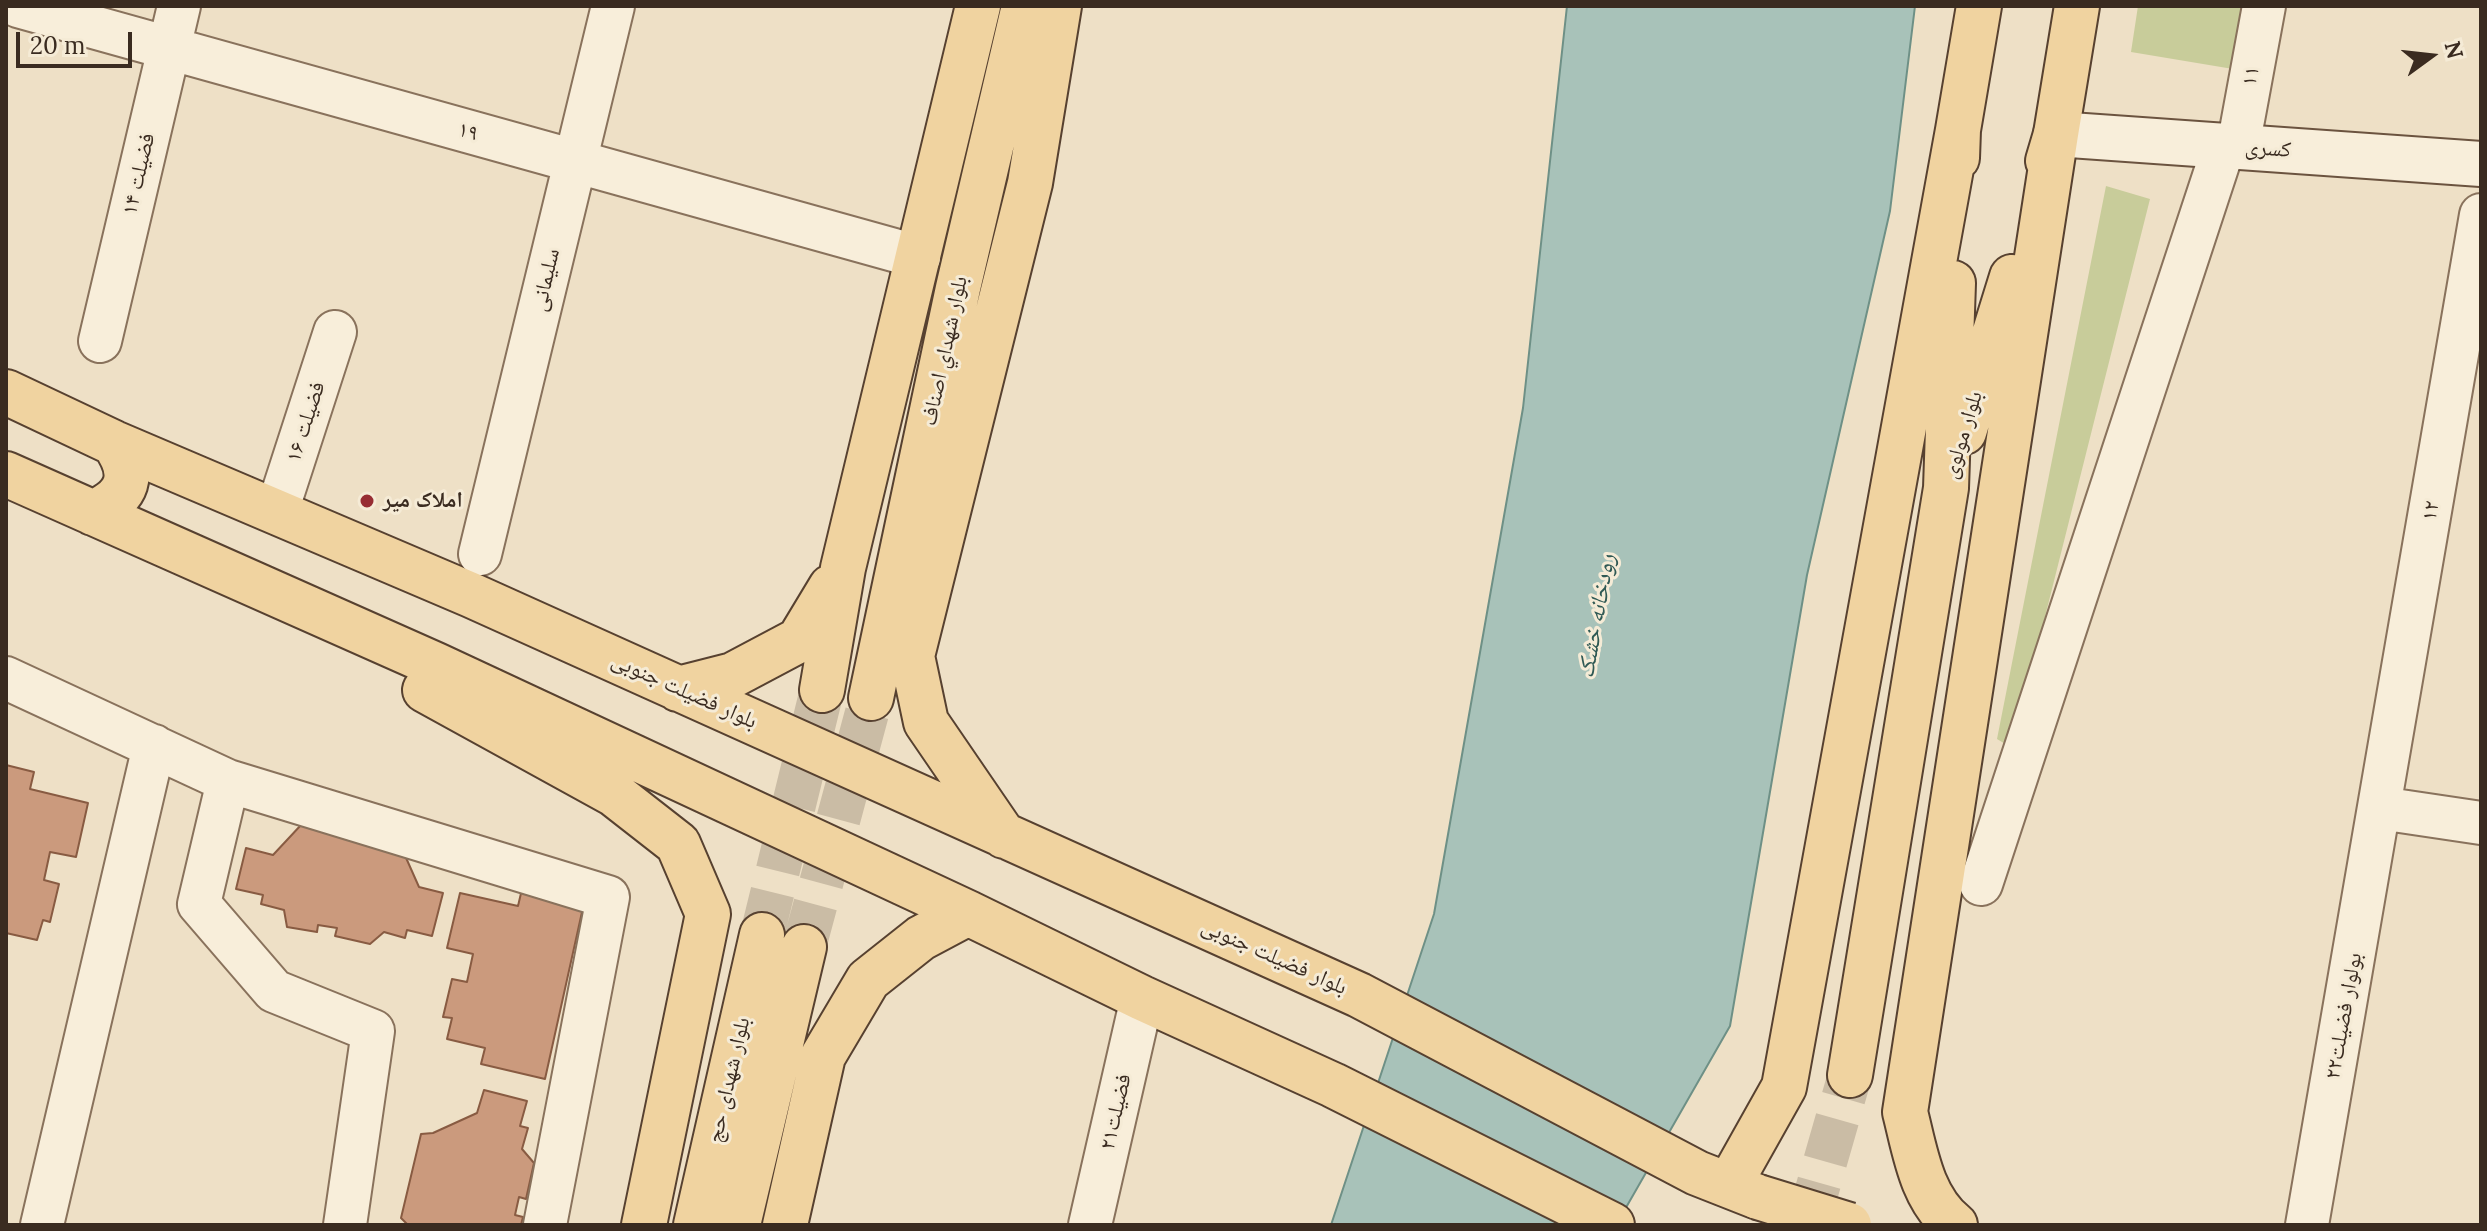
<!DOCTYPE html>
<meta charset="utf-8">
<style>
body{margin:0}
#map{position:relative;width:2487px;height:1231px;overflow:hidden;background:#eee0c6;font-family:Lora,serif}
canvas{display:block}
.frame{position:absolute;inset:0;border:8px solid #3a2b20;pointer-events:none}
.north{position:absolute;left:2391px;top:16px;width:80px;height:80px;-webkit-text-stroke:6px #f5ebd6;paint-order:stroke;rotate:75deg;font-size:22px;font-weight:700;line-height:32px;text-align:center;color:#3a2b20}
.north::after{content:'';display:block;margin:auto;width:28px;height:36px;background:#3a2b20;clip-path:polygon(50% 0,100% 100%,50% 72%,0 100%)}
.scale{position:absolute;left:16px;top:32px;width:116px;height:36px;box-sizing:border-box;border:4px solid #3a2b20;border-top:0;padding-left:10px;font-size:24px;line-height:28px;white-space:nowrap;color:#3a2b20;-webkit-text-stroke:6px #f5ebd6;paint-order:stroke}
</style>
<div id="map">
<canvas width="2487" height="1231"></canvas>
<div class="frame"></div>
<div class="north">N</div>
<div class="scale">20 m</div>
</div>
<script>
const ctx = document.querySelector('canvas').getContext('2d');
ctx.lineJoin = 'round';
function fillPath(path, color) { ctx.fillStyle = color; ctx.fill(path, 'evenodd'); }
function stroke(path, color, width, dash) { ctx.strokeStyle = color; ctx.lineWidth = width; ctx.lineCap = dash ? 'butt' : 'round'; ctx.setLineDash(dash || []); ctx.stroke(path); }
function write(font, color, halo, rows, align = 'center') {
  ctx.font = font + ' Lora,"Noto Naskh Arabic",serif'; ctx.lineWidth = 6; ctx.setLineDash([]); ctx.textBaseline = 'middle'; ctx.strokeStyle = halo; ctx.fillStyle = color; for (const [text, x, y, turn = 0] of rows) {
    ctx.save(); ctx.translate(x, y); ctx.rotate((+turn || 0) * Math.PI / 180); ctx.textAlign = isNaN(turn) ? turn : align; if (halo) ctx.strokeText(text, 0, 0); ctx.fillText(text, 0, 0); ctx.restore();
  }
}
const green = new Path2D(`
 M2138,6H2243L2233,69L2131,52Z
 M2106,186L2150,199L2012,748L1997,739Z`);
const water = new Path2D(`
 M1567,6H1915L1890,211L1807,575L1730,1026L1616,1225H1331L1434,914L1523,408Z`);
const building = new Path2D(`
 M6,765L34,772L30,789L88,803L76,857L50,852L44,880L59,884L50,922L43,920L37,940L6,933Z
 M315,810L399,842L419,887L443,893L432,936L407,930L405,938L384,932L370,944L335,936L337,928L318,925L317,932L287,927L284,910L261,904L263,895L236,889L246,848L273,855Z
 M522,889L584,903L545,1079L481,1064L485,1048L447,1039L452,1018L443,1017L452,979L467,982L473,954L447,948L460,893L518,906Z
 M484,1090L527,1101L520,1126L528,1128L522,1149L534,1163L526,1199L519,1197L515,1215L523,1217L521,1225H408L401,1218L421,1134L433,1133L477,1113Z`);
const primaryTunnel = new Path2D(`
 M762,935L822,690
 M804,947L871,698
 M1807,1225L1850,1075`);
const street = new Path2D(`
 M18,6L919,257
 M2238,147L2264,6
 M100,341L179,6
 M277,511L335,332
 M480,554L613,6
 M6,678L228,781L199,904L274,991L373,1031L345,1225
 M228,781L608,897L545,1225
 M2380,808L2481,823
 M1981,884L2224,146
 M42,1225L154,746
 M1090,1225L1142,998
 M2307,1225L2481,215`);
const secondary = new Path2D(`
 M2056,134L2481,164`);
const primary = new Path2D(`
 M1957,158L1958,130L1979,6
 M2048,161L2056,134L2077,6
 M6,392L114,443L471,595L1359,995L1697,1173L1758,1197
 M1964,432L2012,277
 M6,474L436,665L968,913L1142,998L1333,1085L1612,1225
 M93,513C129,496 136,476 114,443
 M678,689L733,675L799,640L831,587
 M425,690L614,794L678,844L708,914L644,1225
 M822,690L843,568L978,6
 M871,698L958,288L1024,6
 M1004,836L926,722L912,656L1030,183L1059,6
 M1850,1075L1946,488L1953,283
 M1729,1185L1784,1087L1958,130
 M696,1225L762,935
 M738,1225L804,947
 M785,1225L823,1056L868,980L921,938L968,913
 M1955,1225C1921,1198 1915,1151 1905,1112L2056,134`);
const primaryBridge = new Path2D(`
 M1758,1197L1849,1225`);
const markers = [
 [367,501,8,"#972d33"]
];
const streetNames = [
 ["۱۱",2251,76,-79],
 ["۱۹",468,132,16],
 ["کسری",2268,149,4],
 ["فضیلت ۱۴",139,174,-77],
 ["سلیمانی",546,280,-77],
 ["بلوار شهداي اصناف",945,351,-78],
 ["فضیلت ۱۶",306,422,-72],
 ["بلوار مولوی",1963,435,-73],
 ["۱۲",2431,511,-80],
 ["بلوار فضیلت جنوبی",684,691,24],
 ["بلوار فضیلت جنوبی",1274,957,24],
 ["بولوار فضیلت۲۲",2344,1016,-80],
 ["بلوار شهدای حج",729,1080,-77],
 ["فضیلت۲۱",1116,1112,-77]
];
const poiNames = [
 ["املاک میر",383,501]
];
const waterNames = [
 ["رودخانه خشک",1597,616,-80]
];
fillPath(green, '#c8cc9a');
fillPath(water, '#a8c2b9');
stroke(water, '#6e9086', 2);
fillPath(building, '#cb9a7d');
stroke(building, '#885b42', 2);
stroke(primaryTunnel, '#cabca5', 44, [44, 22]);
stroke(street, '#89725c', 46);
stroke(secondary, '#6b533f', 48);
stroke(primary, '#574130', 48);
stroke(street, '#f8eeda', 42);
stroke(secondary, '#f8eeda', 44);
stroke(primary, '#f0d3a0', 44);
stroke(primaryBridge, '#574130', 48, []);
stroke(primaryBridge, '#f0d3a0', 44);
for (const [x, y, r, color] of markers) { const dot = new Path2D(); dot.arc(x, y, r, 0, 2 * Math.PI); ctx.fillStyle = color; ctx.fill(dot); stroke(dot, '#f5ebd6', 3); }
write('22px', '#3a2b20', '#f5ebd6', streetNames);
write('bold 22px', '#3a2b20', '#f5ebd6', poiNames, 'left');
write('italic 24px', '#2f5954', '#f5ebd6', waterNames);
</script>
